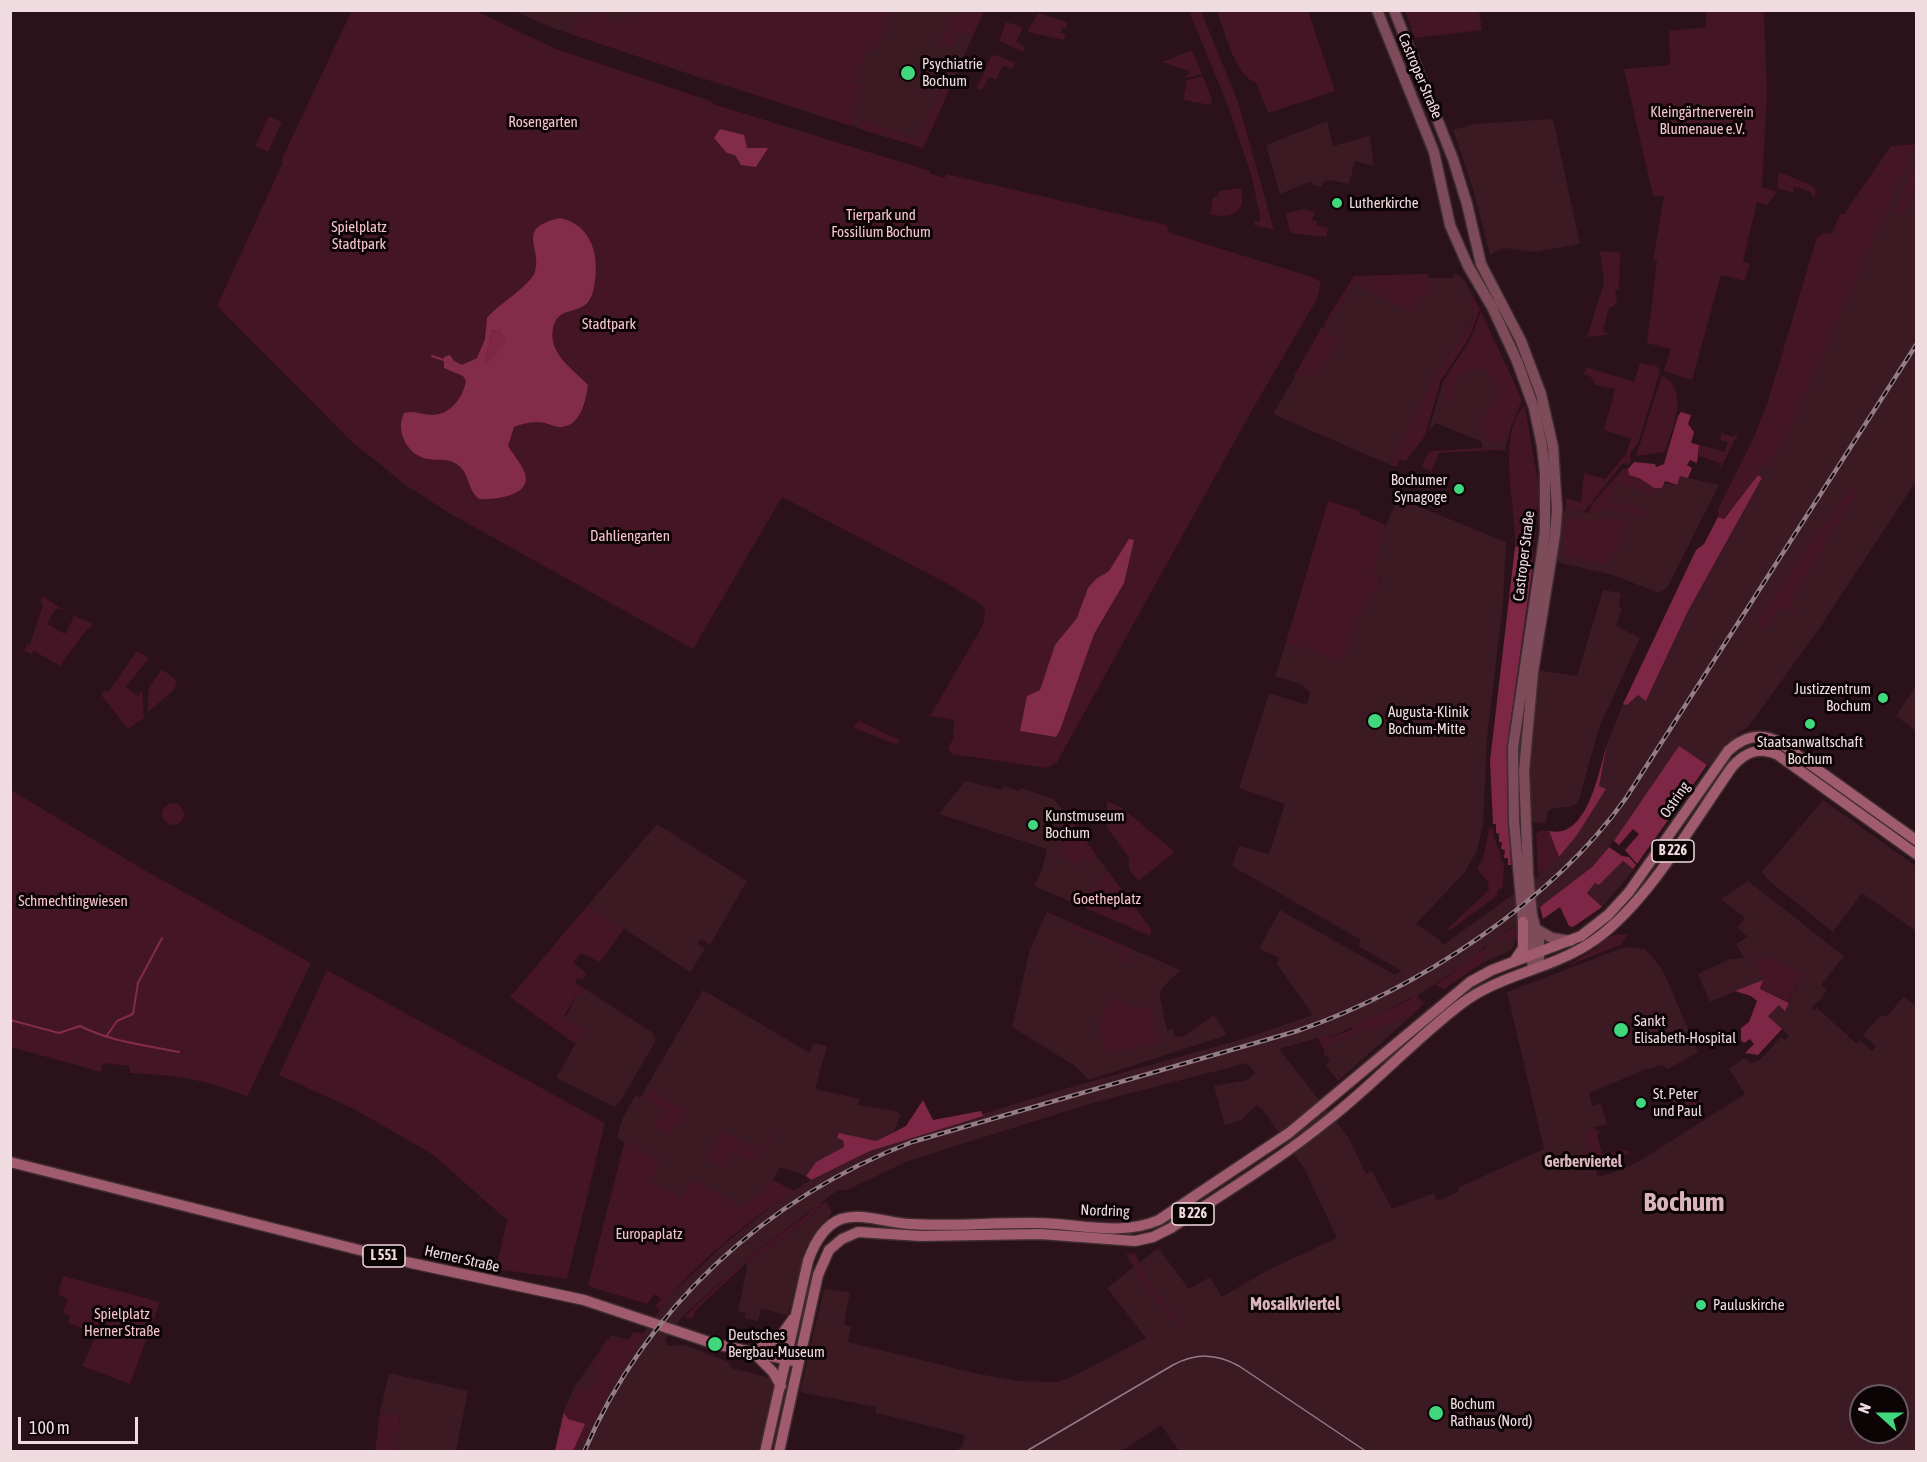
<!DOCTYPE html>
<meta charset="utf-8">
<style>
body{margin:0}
#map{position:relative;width:1927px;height:1462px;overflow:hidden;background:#2b1119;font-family:"Asap Condensed",sans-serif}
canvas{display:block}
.frame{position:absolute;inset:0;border:12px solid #efdbe0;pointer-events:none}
.north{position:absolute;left:1849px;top:1384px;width:60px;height:60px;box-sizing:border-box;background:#0c0305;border:2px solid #67595d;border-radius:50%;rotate:291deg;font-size:16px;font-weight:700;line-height:24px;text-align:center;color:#efdbe0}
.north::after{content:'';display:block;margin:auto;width:21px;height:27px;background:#41d77c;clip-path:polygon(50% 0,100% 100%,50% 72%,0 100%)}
.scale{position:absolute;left:18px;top:1417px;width:120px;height:27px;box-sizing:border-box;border:3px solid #efdbe0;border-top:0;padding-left:8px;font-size:18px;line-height:21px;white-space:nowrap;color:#efdbe0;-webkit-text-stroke:4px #0c0305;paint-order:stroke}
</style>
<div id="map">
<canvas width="1927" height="1462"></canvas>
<div class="frame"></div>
<div class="north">N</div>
<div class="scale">100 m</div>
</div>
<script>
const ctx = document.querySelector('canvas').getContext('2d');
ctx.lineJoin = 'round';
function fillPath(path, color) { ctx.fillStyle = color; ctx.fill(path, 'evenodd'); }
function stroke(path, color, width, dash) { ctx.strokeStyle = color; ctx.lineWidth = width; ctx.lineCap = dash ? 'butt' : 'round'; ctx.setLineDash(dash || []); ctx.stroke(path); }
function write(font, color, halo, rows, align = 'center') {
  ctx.font = font + ' "Asap Condensed",sans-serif'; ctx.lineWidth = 6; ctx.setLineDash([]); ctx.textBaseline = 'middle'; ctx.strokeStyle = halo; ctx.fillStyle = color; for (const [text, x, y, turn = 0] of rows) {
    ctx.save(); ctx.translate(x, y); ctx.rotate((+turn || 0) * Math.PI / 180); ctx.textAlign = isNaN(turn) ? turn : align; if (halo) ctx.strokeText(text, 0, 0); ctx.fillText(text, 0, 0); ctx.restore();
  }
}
const built = new Path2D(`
 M514,11H984L923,148L698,77L553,28Z
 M1553,119L1580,244L1535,252L1504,248L1490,255L1473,189L1453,130L1474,124Z
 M1327,121L1333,146L1370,136L1374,166L1355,161L1349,184L1330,180L1323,182L1322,187L1312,185L1311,181L1280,194L1266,145Z
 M1916,144V481L1819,629L1748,727L1737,734V738L1726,746L1710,767L1682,749L1626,826L1592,867L1561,892L1494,940L1517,935L1512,950L1484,962L1486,945L1471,960L1411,1000L1410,998L1332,1037L1331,1034L1279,1049L1349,1138L1366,1174L1372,1171L1392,1209L1434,1193L1437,1201L1459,1192V1187L1544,1149L1507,992L1625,947L1644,949L1653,957L1664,973L1698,1052L1668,1069L1662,1065L1644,1070L1589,1093L1592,1106L1601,1103L1607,1124L1588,1129L1585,1138L1598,1177L1612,1173L1638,1162L1745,1094L1729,1069L1743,1059H1747L1751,1063L1760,1060L1781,1037L1785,1040L1789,1036L1768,1016L1779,1005L1785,1010L1802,975L1753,959L1763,980L1710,1002L1698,974L1730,959L1744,958L1736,944L1748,937L1737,928L1745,918L1721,899L1748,881L1844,956L1821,985L1827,989L1820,1000L1812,1006L1814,1011L1817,1008L1857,1044L1860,1041L1872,1051L1876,1046L1863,1035L1879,1017L1888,1015L1904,996L1916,1006V1451L1180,1452L1161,1425L1122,1451H954L962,1447L965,1435L876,1413V1407L800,1392L824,1289L850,1292L844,1324L851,1327L848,1342L974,1373L1017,1381L1057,1382L1072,1377L1146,1338L1107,1288L1158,1248L1189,1289L1210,1277L1222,1297L1266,1271L1337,1238L1304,1168L1262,1109L1257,1105L1241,1120L1225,1125L1214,1086L1247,1080L1255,1073L1247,1063L1089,1104L908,1161L847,1190H838L747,1258L682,1317L665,1340L668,1346L684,1345L729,1362L731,1368L775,1379L776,1386L761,1451L554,1452L563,1412L575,1386L611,1335L628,1340L633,1332L643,1334L670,1296L723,1245L786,1195L811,1180L870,1151L900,1139L1071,1087L1236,1041L1313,1015L1277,964L1279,958L1259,949L1280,910L1395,975L1402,971L1358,946L1361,940L1232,866L1239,846L1269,854L1285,804L1239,788L1269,693L1307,705L1310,693L1301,684L1275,676L1286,642L1339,661L1344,659L1357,619L1380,585L1382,578L1373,575L1386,525L1398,498L1506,542L1503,604L1487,737L1483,825L1477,850L1465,872L1416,924L1440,940L1443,945L1536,878L1564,851L1606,789L1599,786L1607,744L1623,704L1627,705L1638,695L1647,700L1688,611L1762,479L1755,471L1760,466H1768L1791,427ZM1851,488L1790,604L1797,613L1795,616L1780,606L1757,624L1797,561ZM1861,1396H1897V1432H1861Z
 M1455,273L1465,280L1472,295L1470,297L1474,315L1457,345L1440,366L1390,465L1273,414L1354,276L1427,274L1429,278H1452Z
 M1481,312L1522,400L1513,418L1505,451L1482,448V442L1436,423L1428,432L1443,382L1470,340Z
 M1623,469H1628L1629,475L1641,479L1676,485L1680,476L1719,485L1667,588L1659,593L1613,575L1561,563L1556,559L1561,515L1566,509L1588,513L1593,503Z
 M1603,590L1621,593L1619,607L1622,608L1616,626L1640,638L1599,728L1578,803L1571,807L1553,808L1548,811L1546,823L1530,822L1529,780L1537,670L1577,676Z
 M1916,686V731L1896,716Z
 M965,781L1002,790L1004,786L1019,791L1021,788L1054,799L1107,870L1079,905L1034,886L1042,870L1047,849L939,814Z
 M1823,800L1916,866V931L1862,893L1833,932L1768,880L1762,872Z
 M657,824L747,881L710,945L701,939L698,944L705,949L690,972L588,905Z
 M1623,861L1634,870L1602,907L1587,893L1595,882L1599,885Z
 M1047,912L1180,970L1161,989L1160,997L1167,1031L1172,1028L1175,1037L1184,1036L1214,1015L1227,1035L1089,1080L1075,1066L1012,1027L1030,949Z
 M585,989L653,1033L656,1040L620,1102L614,1107L556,1078L584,1029L565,1018L577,994L581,996Z
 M703,990L810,1053L813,1043L827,1046L815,1089L860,1099L857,1105L895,1111L901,1115L894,1131L876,1141L843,1140L845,1147L816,1162L806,1176L780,1167L772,1182L742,1208L692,1179L681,1198L651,1179L661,1160L617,1138L623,1117L636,1095L640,1098Z
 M1409,1018L1338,1081L1326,1066L1330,1058L1323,1055L1330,1043Z
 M826,1201L832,1213L806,1247L788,1315L761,1309L758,1321L745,1318L746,1313L738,1311L748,1262L809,1219Z
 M389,1373L468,1391L456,1451H396L400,1415L380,1412Z`);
const green = new Path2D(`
 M352,10L476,11L556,49L710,101L713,104L930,171L929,173L945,178L946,174L1166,225L1170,233L1312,277L1321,282L1317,299L1252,410L1057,762L1047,768L952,754L948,748L953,739L954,720L930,716L983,625L985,610L982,605L948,584L782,497L693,649L449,513L404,484L352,442L217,306L283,162L281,161Z
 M649,11L886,10L892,13L875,50L868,49L856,82L863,86L851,126L574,35L573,19L603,11L611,22Z
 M964,11H984L973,35L960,30L952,48L939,43L952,14L961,17Z
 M1189,11H1201L1238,102L1274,230L1254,225L1255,221L1260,222V216L1251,174L1228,106Z
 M1217,11H1308L1335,91L1268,113L1256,83C1234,75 1225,31 1217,11Z
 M1405,11H1479L1482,30L1415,38Z
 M1706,11H1764L1767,94L1762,187L1777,192L1767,205L1757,202L1743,261L1750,264L1745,281L1721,275L1692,380L1664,371L1671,349L1647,343L1657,261L1653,260L1664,196H1653L1624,69L1670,65L1669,31L1706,27Z
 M1038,13L1067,22V28L1062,27L1061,33L1066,35L1064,40L1027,32Z
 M1006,22L1023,27L1016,42L1025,47L1023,52L999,41Z
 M1192,50L1202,74L1186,78L1185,75L1188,76L1189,71L1162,62Z
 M997,55L1015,63L1012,69L1003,65L996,80L989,77L982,90L977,88L991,56Z
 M932,59L944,65L935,86L931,84L927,92L919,88Z
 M1203,76L1212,100L1211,105L1183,100L1187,80Z
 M941,86L949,90L929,135L921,132Z
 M269,116L282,122L268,152L255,146Z
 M861,119L915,139L920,134L928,137L923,148L859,129Z
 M1916,144L1791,427L1768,466H1760L1756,471L1758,475L1723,519L1718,517V509L1754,437L1768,401L1817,237L1824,233L1831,234L1840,215L1844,214L1891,146Z
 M1916,161V186L1903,215L1894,212Z
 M1779,172L1813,186L1816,190L1814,199L1811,192L1793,186L1794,193L1777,188Z
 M1241,188C1247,212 1232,220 1210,214L1213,197H1217L1219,191Z
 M1303,209L1315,212L1312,220L1317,221L1316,225L1328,228L1326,237L1290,233L1286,214Z
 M1600,251L1620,253L1619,290H1615L1617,302L1613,307L1609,308L1603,331L1608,333V335L1587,337L1604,283Z
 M1427,274L1431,295L1424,294L1413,313L1356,282L1327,326L1324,324L1354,276Z
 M1472,295L1480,309L1469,338L1441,380L1425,436L1406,461L1400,459L1396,467L1390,465L1440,366L1457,345L1474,316L1469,297Z
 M1481,312L1522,400L1505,441H1485L1480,418C1500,404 1501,386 1484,369C1468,366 1458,375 1451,388L1454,402L1446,400V383L1443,382L1470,340Z
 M1322,327L1342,342L1314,376H1294Z
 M1640,363L1657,366L1660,372L1638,443L1630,453L1631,461L1628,465L1623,463L1584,512L1566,509V498L1581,502L1584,473L1605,479L1626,454L1631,439L1604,430L1615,389L1596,385L1591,377L1584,374L1586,367L1634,382Z
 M1662,376C1691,390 1672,430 1665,452L1636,456Z
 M1525,406L1539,488L1533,563L1530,561L1532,550L1530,545L1515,547C1517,512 1495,431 1525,406Z
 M1723,430V434L1734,437L1736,433L1738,434L1719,471L1721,463L1699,456V445L1725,452L1728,442L1720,440Z
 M1482,448H1496L1498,450L1439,453L1431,471L1421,467L1428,453L1433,451Z
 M1623,469H1628L1629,475L1657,489L1655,494L1615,483L1611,500L1647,510L1646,518L1611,509L1588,513L1593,503Z
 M1851,487L1857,492L1790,604L1797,613L1795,616L1780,606L1765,630L1756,624L1797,561Z
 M1328,501L1360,511L1359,514L1386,525L1373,575L1382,578L1377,591L1357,619L1344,659L1339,661L1286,642Z
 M1566,516L1589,521L1609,517L1627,521L1619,552L1612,553L1606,564L1564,555Z
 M43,596L60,608L69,610L55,609L47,624L65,634L73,619L72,612L74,616L93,624L84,633L60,666L34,651L32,654L24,651L27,644H30L43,605L40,603Z
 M137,651L149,658L126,687L138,696L142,690L144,718L128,729L101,695L104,691L108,692Z
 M162,669L177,681L174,690L147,713L149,687Z
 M860,721L899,740L898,743L895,744L852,727Z
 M11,790L146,871L311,963L247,1097C209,1079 171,1075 130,1073L129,1066L103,1063L101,1072L11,1047Z
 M1107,801L1122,808L1175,852L1138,881L1129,869V858L1107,827Z
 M162 814a11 11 0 1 1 22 0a11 11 0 1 1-22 0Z
 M1068,822L1073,823L1095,853V861L1091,863L1085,858L1078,868L1059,852Z
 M1493,828C1493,841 1501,849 1501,861L1504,863L1503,887L1497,891L1498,895L1450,930L1448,928L1489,890L1488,882L1477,869L1483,859L1489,829Z
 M1541,830L1549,831L1559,857L1538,875L1536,834Z
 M1107,870L1152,930L1150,936L1079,905Z
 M588,905L624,929L600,962L581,953L573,962L586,973L583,979L578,978L575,982L585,989L581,997L577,994L565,1014V1018L584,1029L578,1043H574L510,997Z
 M1074,925L1132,949L1126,964L1117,961L1122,948L1072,929Z
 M1516,925L1517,935L1486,945L1484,962L1444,989L1435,985C1463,967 1487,944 1516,925Z
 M1617,934L1628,935L1620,945L1567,966L1599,946L1598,943Z
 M1752,958H1770L1802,975L1788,1002L1760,989L1763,980Z
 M327,970L605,1123L567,1279L496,1269L507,1220L432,1154L354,1109L279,1075Z
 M1417,996L1424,1003L1409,1018L1330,1043L1325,1051L1318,1038L1331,1034L1333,1037L1352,1029V1026Z
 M1112,998L1138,1009L1150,1006L1158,1043L1105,1054L1098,1018L1104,1016L1105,1004Z
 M650,1089L688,1111L679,1126L674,1125L668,1136L654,1127L665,1110L645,1098Z
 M1673,1098L1679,1103L1694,1098L1701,1100L1696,1111L1686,1119L1681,1114L1665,1111Z
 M1593,1128L1601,1132L1597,1134L1602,1154L1629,1150L1630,1153L1594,1165L1585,1138L1588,1129Z
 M773,1130V1139L758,1160H747L734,1152L725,1169L706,1158L722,1131L760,1153Z
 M625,1140L661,1160L651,1179L681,1198L692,1179L742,1208L773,1180L794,1191C751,1218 689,1268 660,1310L655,1306L661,1299L655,1294L647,1304L588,1286Z
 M818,1202L823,1204L809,1219L745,1264L696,1310L692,1319L684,1317L747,1258L809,1213Z
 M1135,1253L1147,1282L1185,1327L1182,1329L1145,1287L1126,1254Z
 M63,1276L160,1302L130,1384L82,1366L96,1335L68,1322L70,1316L63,1312L68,1299L58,1295Z
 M634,1332L643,1335L609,1392L579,1451H573L584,1424L568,1419L564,1413L577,1390C588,1390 593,1389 598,1379L592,1364L607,1339L628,1340Z
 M380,1412L400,1415L396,1451H375Z`);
const forest = new Path2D(`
 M492,330L500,331L505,342L488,364L485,360Z
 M1681,412L1691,415L1688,424L1694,432L1691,443L1699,445L1697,463L1690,460L1687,465L1692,468L1688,478L1680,476L1677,485L1665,481L1662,488H1654L1641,479L1629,475L1628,469L1634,462L1655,464L1656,467L1664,464L1678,416Z
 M1758,475L1762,478L1688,611L1646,701L1638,695L1627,705L1623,704L1696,550L1704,544L1718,517L1724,519Z
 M1530,545L1532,550L1530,560L1533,563L1509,732L1507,778L1511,865H1508V858H1504L1505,850L1501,849L1502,842H1499V834L1496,833V824H1493L1490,761L1515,547Z
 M1607,744L1599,786L1606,789L1577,835L1559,857L1549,831C1588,840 1599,770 1607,744Z
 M1679,746L1707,765L1637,864L1625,850L1639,834L1633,829L1619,845L1614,841Z
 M1609,847L1622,856L1629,857L1636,865L1633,869L1623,861L1599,885L1595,883L1587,893L1602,907L1573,927L1569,926L1560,907L1543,919L1540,907L1592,867Z
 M1763,980L1760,989L1789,1003L1785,1011L1779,1005L1768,1016L1782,1029L1758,1055L1745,1053L1754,1044L1750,1039L1744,1043L1741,1040V1028L1749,1022L1757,1001L1751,996L1735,991Z
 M923,1100L933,1120L981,1111L983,1116L870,1151L811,1180L806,1176L816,1162L844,1147L843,1140L837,1138L839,1133L876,1141L906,1126Z
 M564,1413L568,1419L585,1424L573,1451H555Z`);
const water = new Path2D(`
 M720,129L744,135L747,148H768L756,167L741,165L735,155L727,153L714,138Z
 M560,218C590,224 599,253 595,280C594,287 593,296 588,302C577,315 558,306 553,328C548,354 572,368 588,385C586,400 581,425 562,427C557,428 552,425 548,424C536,420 525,423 514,427L508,446C513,454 520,462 524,471C535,496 494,500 479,499C467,489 470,474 458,465C448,457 438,461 428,459C407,456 395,430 404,413C415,410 422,415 432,415C451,415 463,397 466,381L463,376L444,368V357L450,355L454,361L462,365L477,358L485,339L487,318C497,305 530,286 535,272C543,248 514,228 560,218ZM492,330L500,331L505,342L488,363L485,360Z
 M1129,539L1134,540L1124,583L1094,634L1060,730L1056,737L1020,731L1027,696L1040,690L1055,645L1077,618L1088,588L1096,579L1109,571Z`);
const stream = new Path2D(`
 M432,356L444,360
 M10,1020L59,1033L80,1026C112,1042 145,1045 179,1052
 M106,1037L117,1021L133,1014L138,983L162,938`);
const secondary = new Path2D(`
 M1377,10L1434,152L1450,225L1468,266L1492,307L1517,361L1534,408L1542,446L1545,473V532L1513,748L1514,821L1523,922L1528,930L1533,968
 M1394,10L1453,159L1467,204L1481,264L1521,341L1541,394L1553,447L1557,510L1555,535L1533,672L1524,771L1528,874L1532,915L1539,941V960
 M1536,929L1552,938L1571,941`);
const primary = new Path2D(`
 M1515,960L1523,948V922
 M10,1162L411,1263L584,1300L715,1344L794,1361
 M753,1352L781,1336L793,1319
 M755,1354L773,1372L781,1386
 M765,1452L808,1261C814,1244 823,1226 841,1219C862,1212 887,1223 909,1224C951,1227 994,1222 1037,1223C1077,1223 1120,1237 1159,1220L1289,1133L1470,982L1492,970L1581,936L1608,915L1629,892L1728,751C1743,737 1760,732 1779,742L1916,840
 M779,1452L818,1275L829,1250L842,1239L858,1232L921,1236L1040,1234L1135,1241L1153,1237L1171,1228C1224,1193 1279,1160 1328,1120C1374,1084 1414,1040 1461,1004C1499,975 1547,970 1587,945C1644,910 1693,822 1732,767C1745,752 1759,746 1778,755L1916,854`);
const tram = new Path2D(`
 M1025,1452L1173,1365C1196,1353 1216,1353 1239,1366L1367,1452`);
const rail = new Path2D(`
 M584,1452C646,1307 766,1198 912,1142L1297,1031C1416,990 1552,902 1626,798L1916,345`);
const markers = [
 [908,73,8,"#41d77c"],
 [1337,203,6,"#41d77c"],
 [1459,489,6,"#41d77c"],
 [1883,698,6,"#41d77c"],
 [1375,721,8,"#41d77c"],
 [1810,724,6,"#41d77c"],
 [1033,825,6,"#41d77c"],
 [1621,1030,8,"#41d77c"],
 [1641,1103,6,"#41d77c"],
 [1701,1305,6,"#41d77c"],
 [715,1344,8,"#41d77c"],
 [1436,1413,8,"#41d77c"]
];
const shields = [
 [1673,851,42],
 [1193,1214,42],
 [384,1256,42]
];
const shieldNames = [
 ["B 226",1673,851],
 ["B 226",1193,1214],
 ["L 551",384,1256]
];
const poiNames = [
 ["Psychiatrie",922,64],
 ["Bochum",922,81],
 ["Lutherkirche",1349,203],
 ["Bochumer",1447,480,"right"],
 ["Synagoge",1447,497,"right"],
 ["Justizzentrum",1871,689,"right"],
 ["Bochum",1871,706,"right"],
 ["Augusta-Klinik",1388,712],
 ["Bochum-Mitte",1388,729],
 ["Staatsanwaltschaft",1810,742,"center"],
 ["Bochum",1810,759,"center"],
 ["Kunstmuseum",1045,816],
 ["Bochum",1045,833],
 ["Sankt",1634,1021],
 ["Elisabeth-Hospital",1634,1038],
 ["St. Peter",1653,1094],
 ["und Paul",1653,1111],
 ["Pauluskirche",1713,1305],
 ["Deutsches",728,1335],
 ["Bergbau-Museum",728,1352],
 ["Bochum",1450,1404],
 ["Rathaus (Nord)",1450,1421]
];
const streetNames = [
 ["Castroper Straße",1420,76,67],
 ["Castroper Straße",1524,556,-83],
 ["Ostring",1675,800,-55],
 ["Nordring",1105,1211,2],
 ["Herner Straße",462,1259,13]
];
const parkNames = [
 ["Kleingärtnerverein",1702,112],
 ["Blumenaue e.V.",1702,129],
 ["Rosengarten",543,122],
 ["Tierpark und",881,215],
 ["Fossilium Bochum",881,232],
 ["Spielplatz",359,227],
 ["Stadtpark",359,244],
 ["Stadtpark",609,324],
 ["Dahliengarten",630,536],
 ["Goetheplatz",1107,899],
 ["Schmechtingwiesen",73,901],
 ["Europaplatz",649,1234],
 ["Spielplatz",122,1314],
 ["Herner Straße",122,1331]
];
const neighbourhoodNames = [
 ["Gerberviertel",1583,1162]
];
const quarterNames = [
 ["Mosaikviertel",1295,1304]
];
const townNames = [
 ["Bochum",1684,1202]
];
fillPath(built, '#3b1a24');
fillPath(green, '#441525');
fillPath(forest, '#7d2645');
fillPath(water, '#832c4a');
stroke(stream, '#832c4a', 2);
stroke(secondary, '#3e2c31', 13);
stroke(primary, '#3e2c31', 13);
stroke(secondary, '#7d4b59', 10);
stroke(primary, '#a15b6f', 10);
stroke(tram, '#937c83', 1.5);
stroke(rail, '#937c83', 4.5);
stroke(rail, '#0c0305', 2, [7]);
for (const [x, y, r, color] of markers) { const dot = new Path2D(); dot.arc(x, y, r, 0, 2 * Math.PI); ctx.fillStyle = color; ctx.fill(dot); stroke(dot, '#0c0305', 2); }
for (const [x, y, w] of shields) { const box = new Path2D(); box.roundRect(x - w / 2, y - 11, w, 22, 4.5); ctx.fillStyle = '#0c0305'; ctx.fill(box); stroke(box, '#efdbe0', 1.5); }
write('bold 14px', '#efdbe0', null, shieldNames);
write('15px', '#efdbe0', '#0c0305', poiNames, 'left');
write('15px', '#efdbe0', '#0c0305', streetNames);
write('15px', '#f6c3cf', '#0c0305', parkNames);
write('bold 16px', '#dbb5be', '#0c0305', neighbourhoodNames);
write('bold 18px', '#dbb5be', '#0c0305', quarterNames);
write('bold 27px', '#dbb5be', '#0c0305', townNames);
</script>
